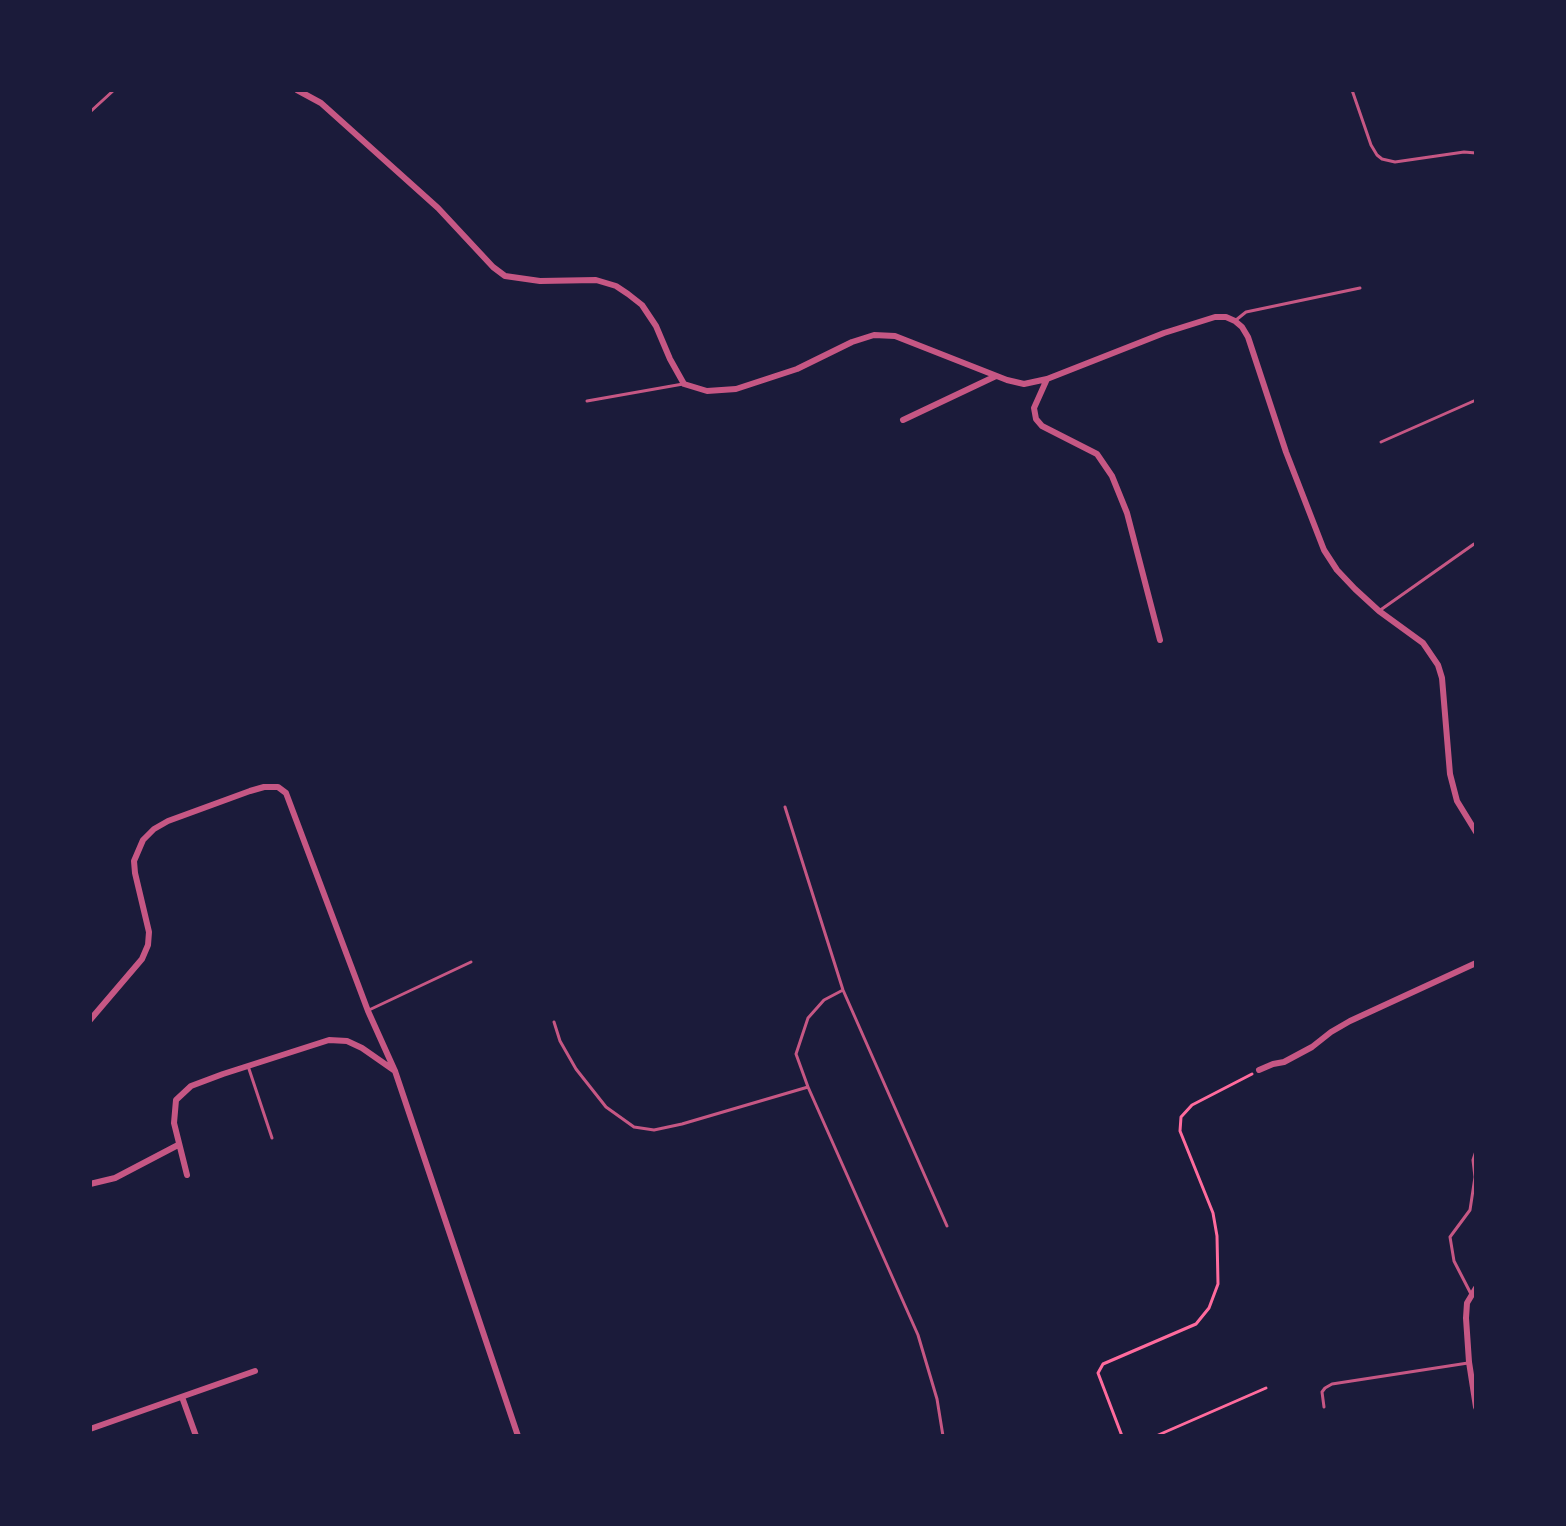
<!DOCTYPE html>
<style>
body{margin:0}
#map{position:relative;width:1566px;height:1526px;overflow:hidden;background:#1b1b3a;font-family:"Exo 2",sans-serif}
canvas{display:block}
.frame{position:absolute;inset:0;border:92px solid #1b1b3a;pointer-events:none}
</style>
<div id="map">
<canvas width="1566" height="1526"></canvas>
<div class="frame"></div>
</div>
<script>
const c = document.querySelector('canvas').getContext('2d');
c.lineJoin = 'round';
function toPath(rows) {
  const path = new Path2D();
  for (const r of rows) {
    path.moveTo(r[0], r[1]);
    for (let i = 2; i < r.length; i += 2) path.lineTo(r[i], r[i + 1]);
  }
  return path;
}
function stroke(path, color, width, dash) {
  c.strokeStyle = color;
  c.lineWidth = width;
  c.lineCap = dash ? 'butt' : 'round';
  c.setLineDash(dash || []);
  c.stroke(path);
}
const path = toPath([
 [1122,1436,1098,1373,1103,1364,1196,1324,1209,1308,1218,1284,1217,1236,1213,1213,1180,1131,1181,1117,1192,1105,1252,1074],
 [1156,1436,1266,1388]
]);
const service = toPath([
 [1352,90,1371,145,1377,155,1382,159,1395,162,1464,152,1476,153],
 [90,112,114,90],
 [1236,320,1246,312,1360,288],
 [587,401,683,384],
 [1381,442,1476,400],
 [1379,611,1474,544],
 [785,807,843,990,947,1226],
 [843,990,824,1000,808,1018,796,1054,808,1087,918,1335,937,1399,943,1436],
 [369,1010,471,962],
 [554,1022,560,1041,576,1069,606,1107,634,1127,654,1130,682,1124,808,1087],
 [248,1066,272,1138],
 [1471,1294,1454,1261,1450,1237,1470,1210,1475,1177,1473,1160,1476,1151],
 [1324,1407,1322,1392,1325,1388,1332,1384,1468,1363]
]);
const minor = toPath([
 [297,90,321,103,438,208,493,267,505,276,540,281,596,280,616,286,628,294,642,305,656,326,670,359,684,384,707,391,736,389,797,369,852,342,874,335,895,336,1007,380,1024,384,1047,379,1164,333,1215,317,1226,317,1235,321,1242,327,1248,337,1286,452,1324,550,1337,570,1355,589,1379,611,1423,643,1438,665,1442,678,1450,774,1457,801,1476,832],
 [1047,379,1034,408,1036,419,1042,426,1097,454,1112,476,1127,513,1160,640],
 [903,420,996,376],
 [90,1020,142,959,148,945,149,932,135,873,134,861,143,840,154,829,168,821,250,791,264,787,278,787,286,793,368,1011,395,1071,518,1436],
 [1259,1070,1273,1064,1284,1062,1312,1047,1331,1032,1350,1021,1476,963],
 [187,1175,174,1123,176,1100,191,1086,223,1074,329,1040,347,1041,362,1048,395,1071],
 [90,1184,115,1178,178,1145],
 [1476,1288,1467,1303,1466,1318,1469,1362,1476,1407],
 [182,1397,196,1436],
 [90,1429,255,1371]
]);
stroke(path, '#ff6b9d', 3);
stroke(service, '#c65784', 3);
stroke(minor, '#c65784', 6);
</script>
